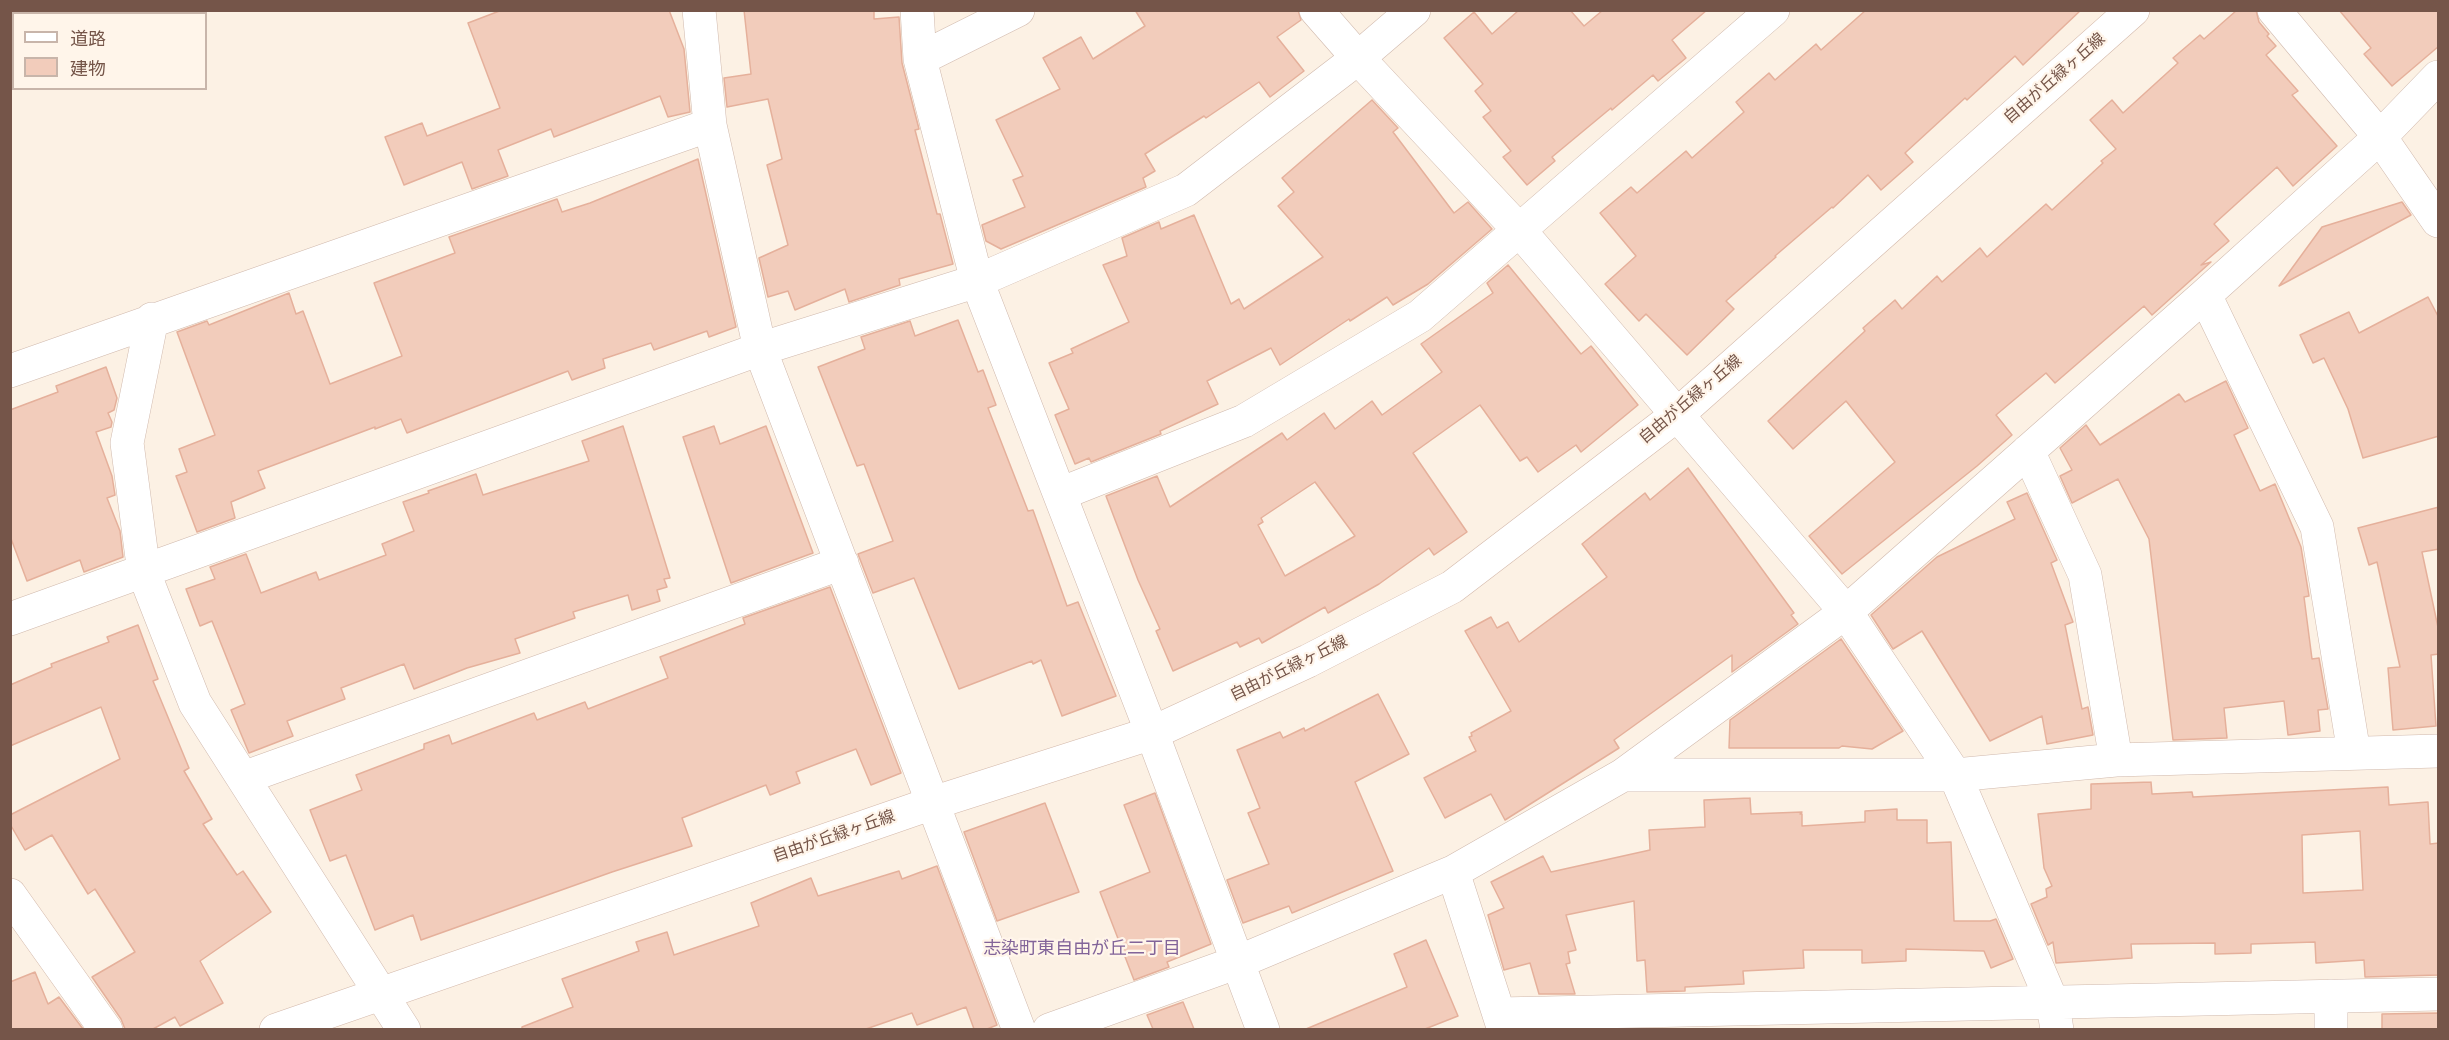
<!DOCTYPE html>
<meta charset="utf-8">
<style>
body{margin:0}
#map{position:relative;width:2449px;height:1040px;overflow:hidden;background:#fcf1e4;font-family:"Sofia Sans Condensed","Noto Sans JP",sans-serif}
canvas{display:block}
.frame{position:absolute;inset:0;border:12px solid #755549;pointer-events:none}
.legend{position:absolute;left:12px;top:12px;width:195px;height:78px;box-sizing:border-box;background:#fff5ea;border:2px solid #c8b5aa;margin:0;padding:8px 10px;list-style:none;font-size:18px;color:#755549}
.legend li{display:flex;align-items:center;gap:12px;height:30px}
.legend b{width:30px;border:2px solid #c8b5aa}
</style>
<div id="map">
<canvas width="2449" height="1040"></canvas>
<div class="frame"></div>
<ul class="legend">
<li><b style="height:8px;background:#fff"></b>道路</li>
<li><b style="height:16px;background:#f2ccbb"></b>建物</li>
</ul>
</div>
<script>
const c = document.querySelector('canvas').getContext('2d');
c.lineJoin = 'round';
function fillPath(path, color) {
  c.fillStyle = color;
  c.fill(path, 'evenodd');
}
function toPath(rows) {
  const path = new Path2D();
  for (const r of rows) {
    path.moveTo(r[0], r[1]);
    for (let i = 2; i < r.length; i += 2) path.lineTo(r[i], r[i + 1]);
  }
  return path;
}
function stroke(path, color, width, dash) {
  c.strokeStyle = color;
  c.lineWidth = width;
  c.lineCap = dash ? 'butt' : 'round';
  c.setLineDash(dash || []);
  c.stroke(path);
}
function drawText(font, color, halo, rows, align = 'center') {
  c.font = font + ' "Sofia Sans Condensed","Noto Sans JP",sans-serif';
  c.lineWidth = 4.5;
  c.setLineDash([]);
  c.textBaseline = 'middle';
  c.strokeStyle = halo;
  c.fillStyle = color;
  for (const [text, x, y, turn = 0] of rows) {
    c.save();
    c.translate(x, y);
    c.rotate((+turn || 0) * Math.PI / 180);
    c.textAlign = isNaN(turn) ? turn : align;
    if (halo) c.strokeText(text, 0, 0);
    c.fillText(text, 0, 0);
    c.restore();
  }
}
const building = toPath([
 [502,10,669,10,684,49,690,112,668,117,660,96,554,137,551,129,498,150,508,176,472,189,462,162,404,185,385,137,422,123,427,136,500,108,468,23,502,10],
 [744,10,874,10,874,19,899,17,902,63,919,129,915,130,937,214,940,214,953,264,899,279,900,285,849,302,845,289,795,310,788,291,768,297,759,258,788,245,767,165,782,159,768,99,727,107,724,78,751,74,744,10],
 [1135,10,1298,10,1301,20,1277,37,1304,71,1270,97,1259,82,1206,118,1204,116,1145,154,1155,171,1143,178,1146,187,1001,249,986,241,982,225,1025,207,1013,180,1023,176,996,120,1060,89,1043,58,1081,37,1093,59,1145,26,1135,10],
 [1519,10,1570,10,1584,26,1603,10,1707,10,1672,40,1686,58,1658,81,1653,75,1612,110,1611,108,1552,157,1555,161,1527,185,1503,157,1511,151,1483,117,1491,111,1475,91,1483,84,1444,38,1474,12,1492,34,1519,10],
 [1866,10,2081,10,2023,65,2015,56,1967,100,1965,98,1905,153,1913,162,1881,190,1868,175,1833,208,1832,207,1775,256,1776,257,1726,301,1734,309,1687,355,1646,314,1639,321,1605,284,1636,256,1600,213,1631,187,1637,193,1686,151,1692,158,1744,112,1736,102,1769,73,1775,80,1816,44,1821,50,1866,10],
 [2237,10,2256,10,2259,22,2269,34,2267,36,2276,46,2266,55,2298,91,2292,95,2337,146,2293,186,2277,167,2214,224,2229,241,2201,265,2211,262,2152,315,2144,306,2055,383,2046,373,1996,415,2012,435,1977,466,1842,574,1809,536,1895,462,1846,401,1793,449,1768,421,1865,331,1863,328,1895,300,1902,309,1937,276,1942,282,1980,248,1987,257,2046,204,2052,210,2103,163,2101,161,2116,149,2090,120,2112,100,2123,113,2178,63,2173,58,2200,35,2204,39,2237,10],
 [2339,10,2439,10,2439,46,2392,86,2364,54,2371,48,2339,10],
 [1372,100,1398,128,1393,132,1454,213,1468,202,1492,229,1428,284,1393,305,1387,297,1350,321,1349,319,1280,365,1271,348,1207,381,1218,404,1160,431,1161,434,1091,462,1089,458,1075,464,1055,415,1069,409,1049,363,1073,353,1071,349,1129,322,1103,265,1127,256,1122,238,1159,222,1161,229,1194,215,1231,304,1239,299,1244,309,1323,257,1278,206,1294,192,1282,178,1372,100],
 [698,159,736,327,709,337,707,331,654,350,651,343,603,359,605,368,572,380,568,371,407,433,401,419,375,429,375,427,258,471,265,488,231,502,235,518,197,532,176,476,187,472,179,449,215,435,177,332,207,321,209,325,289,293,296,314,303,311,330,384,402,356,374,283,455,253,449,237,557,199,562,212,590,203,698,159],
 [2402,202,2411,215,2279,286,2322,227,2402,202],
 [1508,265,1581,354,1591,346,1638,405,1581,452,1576,445,1538,472,1527,457,1520,461,1480,405,1413,453,1467,532,1434,555,1429,548,1379,584,1328,613,1325,607,1262,643,1259,638,1240,647,1237,642,1173,671,1156,631,1160,629,1138,580,1106,496,1157,476,1170,507,1282,433,1287,440,1324,413,1335,429,1372,401,1382,415,1442,372,1421,344,1493,293,1487,283,1508,265],
 [1315,482,1355,536,1285,576,1258,525,1263,522,1261,518,1315,482],
 [2428,297,2439,318,2439,436,2363,458,2348,409,2324,358,2313,363,2300,335,2349,312,2359,333,2428,297],
 [958,320,978,372,983,370,996,405,988,408,1028,511,1033,510,1067,606,1078,602,1116,696,1062,716,1041,660,1033,664,1032,661,959,689,914,578,873,593,858,554,893,541,864,464,857,466,818,367,865,349,861,337,910,321,915,336,958,320],
 [106,367,117,398,114,410,108,413,112,422,111,427,96,432,112,476,115,495,107,498,120,531,123,557,84,572,80,560,27,581,10,536,10,410,58,392,56,386,106,367],
 [2226,381,2248,428,2234,435,2260,491,2275,484,2301,547,2309,596,2304,597,2312,659,2319,658,2328,709,2318,710,2320,731,2288,735,2284,701,2224,708,2227,738,2173,740,2149,539,2118,479,2072,503,2060,476,2072,470,2060,448,2086,425,2100,445,2179,394,2185,402,2226,381],
 [623,426,670,578,664,579,667,587,657,590,660,601,632,610,628,595,573,612,575,618,515,639,520,653,467,668,414,689,404,664,341,688,345,699,287,721,293,736,249,753,231,710,245,704,212,621,200,626,186,589,215,579,210,567,246,554,261,593,316,572,319,580,386,555,382,544,414,531,403,502,429,493,428,491,476,474,483,495,589,461,582,441,623,426],
 [714,426,720,444,766,426,813,553,731,583,683,437,714,426],
 [1688,468,1794,613,1791,615,1798,624,1732,672,1732,655,1614,740,1619,748,1505,820,1491,794,1445,818,1424,778,1476,751,1469,737,1472,736,1471,733,1511,711,1465,631,1491,617,1497,628,1508,622,1519,642,1607,577,1582,544,1645,493,1650,500,1688,468],
 [2027,493,2057,560,2051,563,2073,622,2065,625,2082,709,2088,707,2093,735,2047,744,2042,716,1990,741,1922,631,1893,649,1871,615,1937,557,2015,519,2007,502,2027,493],
 [2439,507,2439,549,2422,552,2439,632,2439,654,2431,655,2436,726,2393,730,2388,668,2400,667,2377,562,2369,565,2358,528,2439,507],
 [830,587,901,773,871,785,856,749,796,772,800,783,770,795,766,785,682,818,692,846,612,872,421,940,413,915,375,930,346,855,330,861,310,810,362,790,356,775,424,749,424,744,449,735,452,744,534,713,537,720,585,702,588,709,668,678,660,657,745,624,743,618,830,587],
 [138,625,158,679,153,681,189,768,184,771,212,819,203,824,237,875,243,871,271,912,200,961,223,1003,180,1026,175,1017,153,1029,125,1029,121,1019,92,977,135,952,95,889,88,894,52,835,25,850,10,824,10,815,120,759,101,707,10,746,10,685,52,667,51,664,109,642,107,637,138,625],
 [1841,639,1903,731,1872,749,1842,746,1839,748,1729,748,1730,720,1841,639],
 [1378,694,1409,754,1355,782,1393,871,1292,913,1289,906,1243,923,1227,880,1269,864,1248,813,1260,808,1237,750,1280,732,1283,738,1304,728,1305,731,1378,694],
 [2151,782,2152,794,2192,792,2193,797,2388,787,2389,805,2428,802,2430,844,2439,843,2439,975,2365,977,2364,960,2316,963,2315,942,2251,944,2251,953,2215,954,2215,943,2131,944,2132,958,2056,963,2053,942,2048,945,2031,904,2047,897,2046,889,2052,886,2044,868,2038,814,2091,809,2091,784,2151,782],
 [2360,831,2363,890,2303,893,2302,835,2360,831],
 [1155,793,1211,944,1167,962,1169,967,1134,980,1100,892,1150,872,1124,805,1155,793],
 [1750,798,1751,814,1802,812,1800,814,1802,814,1802,826,1865,822,1865,811,1897,809,1897,820,1927,820,1927,843,1951,842,1954,921,1990,921,1996,919,2013,959,1991,968,1984,951,1906,949,1906,961,1862,963,1862,950,1803,950,1804,968,1743,971,1744,984,1685,987,1685,991,1647,992,1645,960,1637,961,1634,901,1566,915,1576,950,1568,952,1570,963,1566,964,1575,994,1539,994,1530,963,1504,970,1488,915,1504,908,1491,882,1543,856,1551,872,1650,850,1649,830,1705,827,1704,800,1750,798],
 [1045,803,1079,892,997,921,964,832,1045,803],
 [937,866,997,1025,987,1029,974,1029,966,1007,917,1025,912,1013,866,1029,522,1029,522,1027,573,1007,562,979,639,951,636,942,667,932,674,955,759,926,751,903,811,878,818,896,899,871,902,879,937,866],
 [1426,940,1458,1016,1425,1029,1306,1029,1407,987,1394,954,1426,940],
 [35,972,48,1004,59,997,83,1029,10,1029,10,982,35,972],
 [1183,1002,1194,1029,1153,1029,1147,1015,1183,1002],
 [2439,1013,2439,1029,2382,1029,2382,1014,2439,1013]
]);
const street = toPath([
 [699,10,710,125,760,349,1019,1030],
 [917,10,920,59,977,281,1152,733,1263,1030],
 [1316,10,1358,58,1520,231,1846,612,1955,775,2053,1004,2057,1030],
 [2274,10,2380,137,2438,221],
 [920,59,1018,10],
 [2205,295,2317,527,2354,753],
 [152,319,127,443,144,573,195,703,404,1030],
 [10,371,710,125],
 [2028,451,2085,575,2116,760],
 [1060,494,1244,421,1420,316,1773,10],
 [10,619,760,349,977,281,1186,190,1358,58,1414,10],
 [1623,775,1955,775,2116,760,2438,751],
 [243,778,842,563],
 [1453,872,1504,1030],
 [1499,1014,2438,994],
 [1049,1030,1238,962,1453,872,1623,775,1846,612,2205,295,2380,137,2438,77],
 [2331,1030,2331,996]
]);
const secondary = toPath([
 [10,895,106,1030],
 [276,1030,933,803,1152,733,1308,661,1452,587,1677,415,2133,10]
]);
const streetNames = [
 ["自由が丘緑ヶ丘線",2055,79,-41],
 ["自由が丘緑ヶ丘線",1691,400,-40],
 ["自由が丘緑ヶ丘線",1289,669,-26],
 ["自由が丘緑ヶ丘線",834,837,-19]
];
const neighbourhoodNames = [
 ["志染町東自由が丘二丁目",1082,949]
];
fillPath(building, '#f2ccbb');
stroke(building, '#e5b09b', 1.5);
stroke(street, '#d0b9ad', 34);
stroke(secondary, '#d3b8aa', 34);
stroke(street, '#fff', 33);
stroke(secondary, '#fff', 33);
drawText('16px', '#755549', '#fff5ea', streetNames);
drawText('18px', '#826499', '#fff5ea', neighbourhoodNames);
</script>
